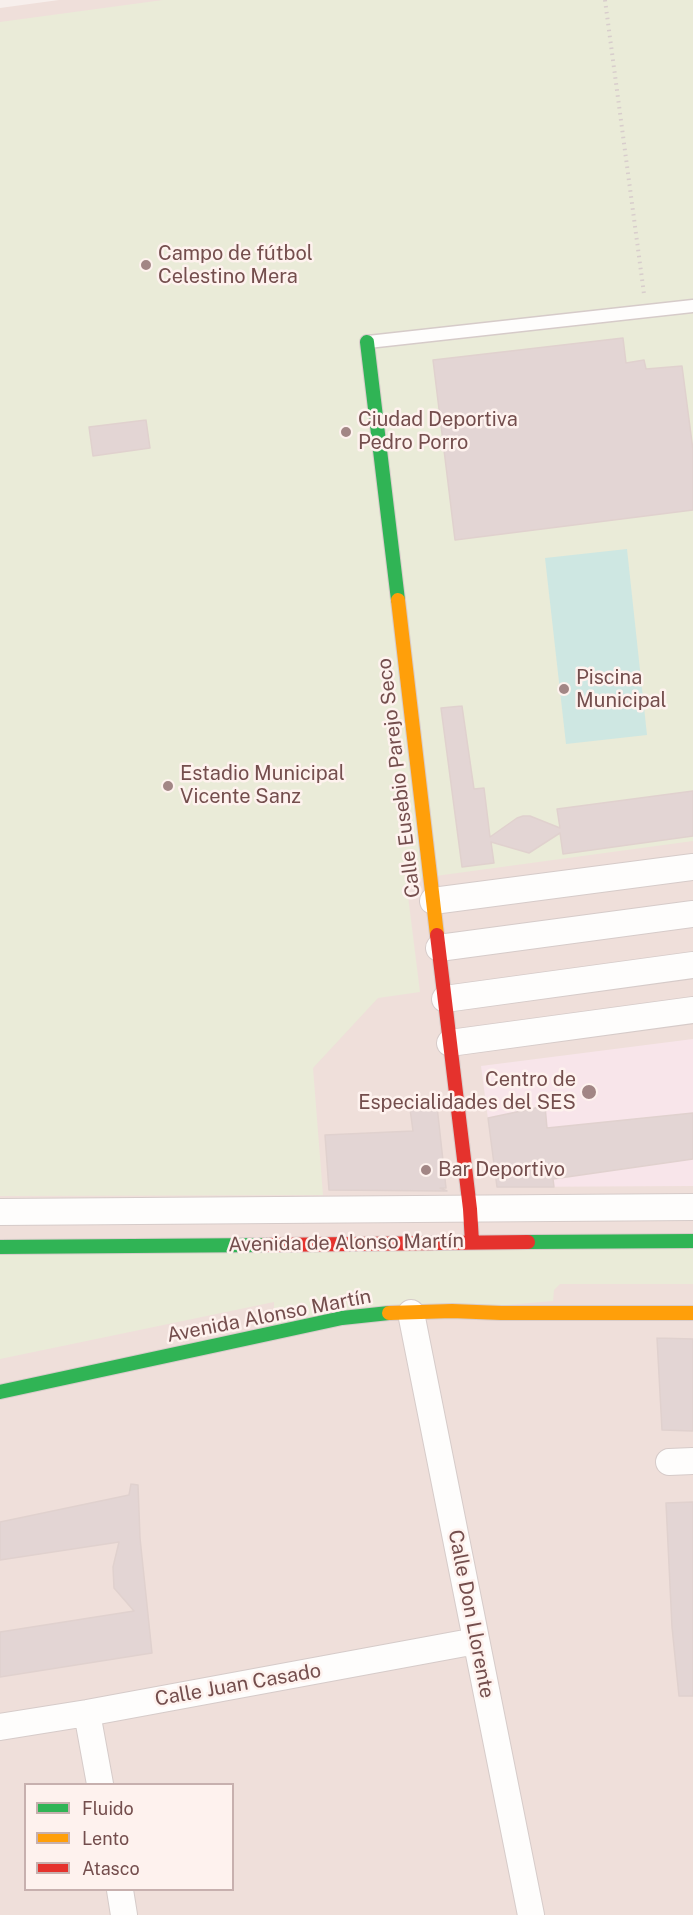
<!DOCTYPE html>
<meta charset="utf-8">
<style>
body{margin:0}
#map{position:relative;width:693px;height:1915px;overflow:hidden;background:#f7efec;font-family:"Public Sans",sans-serif}
canvas{display:block}
.legend{position:absolute;left:24px;top:1783px;width:210px;height:108px;box-sizing:border-box;background:#fef2ee;border:2px solid #c7b0ae;margin:0;padding:8px 10px;list-style:none;font-size:18px;color:#744e4d}
.legend li{display:flex;align-items:center;gap:12px;height:30px}
.legend b{width:30px;border:2px solid #c7b0ae}
</style>
<div id="map">
<canvas width="693" height="1915"></canvas>
<ul class="legend">
<li><b style="height:8px;background:#30b455"></b>Fluido</li>
<li><b style="height:8px;background:#ff9f0a"></b>Lento</li>
<li><b style="height:8px;background:#e5322d"></b>Atasco</li>
</ul>
</div>
<script>
const c = document.querySelector('canvas').getContext('2d');
c.lineJoin = 'round';
function fillPath(path, color) {
  c.fillStyle = color;
  c.fill(path, 'evenodd');
}
function toPath(rows) {
  const path = new Path2D();
  for (const r of rows) {
    path.moveTo(r[0], r[1]);
    for (let i = 2; i < r.length; i += 2) path.lineTo(r[i], r[i + 1]);
  }
  return path;
}
function stroke(path, color, width, dash) {
  c.strokeStyle = color;
  c.lineWidth = width;
  c.lineCap = dash ? 'butt' : 'round';
  c.setLineDash(dash || []);
  c.stroke(path);
}
function drawText(font, color, halo, rows, align = 'center') {
  c.font = font + ' "Public Sans",sans-serif';
  c.lineWidth = 5;
  c.setLineDash([]);
  c.textBaseline = 'middle';
  c.strokeStyle = halo;
  c.fillStyle = color;
  for (const [text, x, y, turn = 0] of rows) {
    c.save();
    c.translate(x, y);
    c.rotate((+turn || 0) * Math.PI / 180);
    c.textAlign = isNaN(turn) ? turn : align;
    if (halo) c.strokeText(text, 0, 0);
    c.fillText(text, 0, 0);
    c.restore();
  }
}
const residential = toPath([
 [59,0,693,0,693,1915,0,1915,0,8],
 [26,1784,232,1784,232,1890,26,1890]
]);
const medical = toPath([
 [693,1039,693,1186,497,1187,481,1066]
]);
const green = toPath([
 [163,0,693,0,693,841,406,880,420,992,378,998,313,1068,323,1195,0,1196,0,22],
 [693,1241,693,1284,560,1284,554,1290,553,1301,274,1325,274,1302,0,1359,0,1247]
]);
const water = toPath([
 [627,549,647,735,566,744,545,558]
]);
const building = toPath([
 [623,338,626,363,644,360,646,369,682,366,693,450,693,510,455,540,433,360,623,338],
 [146,420,150,448,93,456,89,427,146,420],
 [462,706,474,789,484,788,490,837,517,818,523,816,530,816,560,828,557,809,693,791,693,836,563,854,560,833,529,853,491,842,494,863,462,867,441,708,462,706],
 [437,1106,446,1188,440,1188,447,1191,329,1190,325,1135,413,1131,410,1109,437,1106],
 [545,1106,547,1128,693,1113,693,1159,553,1179,554,1187,497,1187,488,1118,545,1106],
 [657,1338,693,1339,693,1431,662,1430,657,1338],
 [131,1484,138,1485,140,1538,152,1653,0,1677,0,1632,134,1611,114,1588,113,1567,119,1542,0,1560,0,1522,129,1495,131,1484],
 [693,1502,693,1696,679,1696,672,1627,666,1503,693,1502]
]);
const path = toPath([
 [605,0,644,294]
]);
const lane = toPath([
 [368,342,693,306]
]);
const street = toPath([
 [433,901,693,867],
 [439,948,693,914],
 [445,999,693,965],
 [450,1043,693,1010],
 [0,1212,693,1207],
 [411,1313,531,1915],
 [669,1462,693,1461],
 [87,1713,100,1784],
 [0,1727,87,1713,476,1641],
 [120,1890,124,1915]
]);
const fast = toPath([
 [367,342,398,600],
 [528,1242,693,1241],
 [0,1247,265,1245],
 [0,1392,342,1318,389,1313]
]);
const slow = toPath([
 [398,600,437,935],
 [389,1313,452,1311,501,1313,693,1313]
]);
const jam = toPath([
 [437,935,470,1209,472,1242],
 [265,1245,528,1242]
]);
const markers = [
 [146,265,6,"#a28685"],
 [346,432,6,"#a28685"],
 [564,689,6,"#a28685"],
 [168,786,6,"#a28685"],
 [589,1092,8,"#a28685"],
 [426,1170,6,"#a28685"]
];
const poiNames = [
 ["Campo de fútbol",158,254],
 ["Celestino Mera",158,277],
 ["Ciudad Deportiva",358,420],
 ["Pedro Porro",358,443],
 ["Piscina",576,678],
 ["Municipal",576,701],
 ["Estadio Municipal",180,774],
 ["Vicente Sanz",180,797],
 ["Centro de",576,1080,"right"],
 ["Especialidades del SES",576,1103,"right"],
 ["Bar Deportivo",438,1170]
];
const streetNames = [
 ["Calle Eusebio Parejo Seco",399,778,-97],
 ["Avenida de Alonso Martín",346,1243,-1],
 ["Avenida Alonso Martín",269,1316,-11],
 ["Calle Don Llorente",471,1614,79],
 ["Calle Juan Casado",238,1685,-10]
];
fillPath(residential, '#efdfda');
fillPath(medical, '#f8e5ea');
fillPath(green, '#eaebd8');
fillPath(water, '#cee7e2');
fillPath(building, '#e3d5d4');
stroke(building, '#e0d1ce', 1.5);
stroke(lane, '#d6cbc9', 15);
stroke(street, '#d6cbc9', 28);
stroke(fast, '#d8ccca', 16);
stroke(slow, '#d8ccca', 16);
stroke(jam, '#d8ccca', 16);
stroke(path, '#d8cdcc', 4, [1.5, 4.5]);
stroke(lane, '#fefdfc', 12);
stroke(street, '#fefdfc', 26);
stroke(fast, '#30b455', 14);
stroke(slow, '#ff9f0a', 14);
stroke(jam, '#e5322d', 14);
for (const [x, y, r, color] of markers) {
  const dot = new Path2D();
  dot.arc(x, y, r, 0, 2 * Math.PI);
  c.fillStyle = color;
  c.fill(dot);
  stroke(dot, '#fef2ee', 2);
}
drawText('20px', '#744e4d', '#fef2ee', poiNames, 'left');
drawText('20px', '#744e4d', '#fef2ee', streetNames);
</script>
